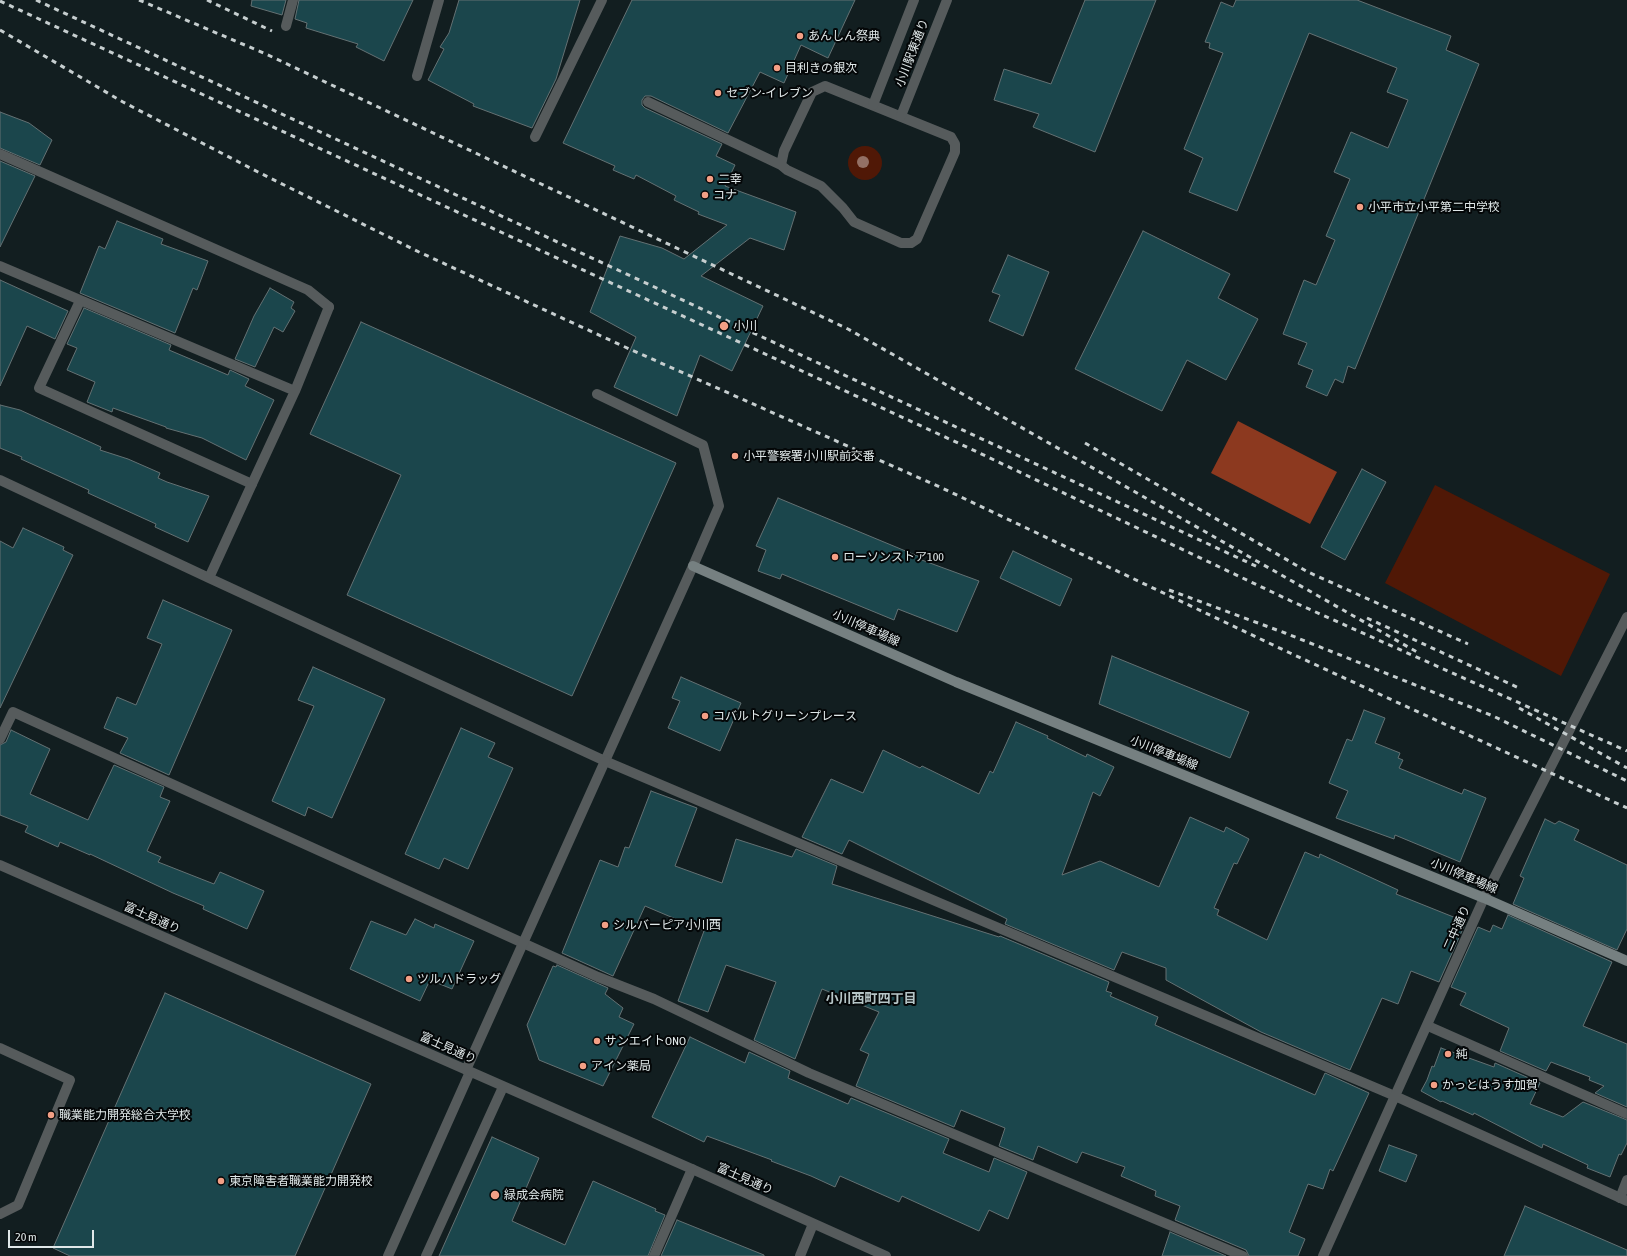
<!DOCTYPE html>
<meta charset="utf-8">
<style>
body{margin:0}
#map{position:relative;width:1627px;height:1256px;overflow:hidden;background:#121e20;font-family:"Asap Condensed",sans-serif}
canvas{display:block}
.scale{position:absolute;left:8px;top:1230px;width:86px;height:18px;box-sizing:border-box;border:2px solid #e0e8e9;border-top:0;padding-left:5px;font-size:12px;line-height:14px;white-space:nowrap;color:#e0e8e9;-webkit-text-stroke:3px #040708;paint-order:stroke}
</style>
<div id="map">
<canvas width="1627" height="1256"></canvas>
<div class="scale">20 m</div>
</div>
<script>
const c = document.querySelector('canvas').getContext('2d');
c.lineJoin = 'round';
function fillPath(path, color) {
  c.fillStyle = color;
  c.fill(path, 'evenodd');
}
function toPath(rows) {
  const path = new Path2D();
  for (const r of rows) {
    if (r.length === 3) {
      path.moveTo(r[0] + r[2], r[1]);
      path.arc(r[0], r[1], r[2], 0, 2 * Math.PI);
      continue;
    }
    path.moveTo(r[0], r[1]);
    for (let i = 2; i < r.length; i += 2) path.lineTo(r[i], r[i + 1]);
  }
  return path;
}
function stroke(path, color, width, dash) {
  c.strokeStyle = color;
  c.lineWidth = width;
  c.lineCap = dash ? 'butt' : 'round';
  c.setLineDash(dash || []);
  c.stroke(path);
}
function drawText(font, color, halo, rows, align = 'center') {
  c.font = font + ' "Asap Condensed","Noto Sans JP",sans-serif';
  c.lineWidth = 4;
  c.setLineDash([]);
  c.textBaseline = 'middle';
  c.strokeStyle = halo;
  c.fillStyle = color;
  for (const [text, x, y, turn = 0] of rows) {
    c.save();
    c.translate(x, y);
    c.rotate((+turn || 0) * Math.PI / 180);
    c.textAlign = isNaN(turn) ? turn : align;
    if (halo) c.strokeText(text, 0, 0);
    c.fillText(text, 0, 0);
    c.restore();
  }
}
const green = toPath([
 [865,163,17],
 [1435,485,1610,574,1561,676,1385,583]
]);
const water = toPath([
 [1238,421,1337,472,1310,524,1211,473]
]);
const building = toPath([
 [252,0,286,0,282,15,251,6,252,0],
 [299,0,413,0,384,61,356,47,358,44,306,28,307,23,295,19,299,0],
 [459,0,580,0,556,79,532,128,473,106,474,104,428,80,444,49,440,47,449,33,459,0],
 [632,0,855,0,828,58,801,45,784,83,760,72,728,133,651,96,645,96,642,100,642,105,645,108,722,144,716,156,735,165,725,186,796,212,784,250,750,238,701,276,763,306,732,371,700,355,677,416,614,387,636,337,590,312,620,236,662,248,684,259,727,225,698,214,699,212,674,200,676,196,636,175,634,179,613,170,615,166,563,143,632,0],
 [1085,0,1156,0,1095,152,1033,127,1039,114,994,100,1004,69,1051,84,1085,0],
 [1236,0,1357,0,1451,36,1446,50,1479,64,1355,369,1348,366,1343,383,1335,379,1327,396,1306,387,1313,370,1298,364,1307,343,1283,334,1304,280,1316,285,1335,240,1326,236,1350,179,1334,172,1351,132,1388,148,1408,100,1387,92,1397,68,1309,33,1237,211,1189,192,1203,158,1184,149,1223,53,1209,48,1210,43,1205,42,1221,2,1233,7,1236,0],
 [0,112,29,123,52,140,40,165,0,148,0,112],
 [0,161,35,176,0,247,0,161],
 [117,221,163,239,161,244,208,261,197,290,193,288,175,333,80,293,99,246,105,249,117,221],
 [1143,231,1230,274,1218,298,1258,319,1226,380,1187,360,1162,411,1075,369,1143,231],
 [1008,255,1049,272,1023,336,989,321,1000,295,992,292,1008,255],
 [0,280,68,311,55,339,27,326,0,386,0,280],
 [270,288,294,302,291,308,295,311,283,332,274,327,255,367,235,359,254,316,270,288],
 [84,308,171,345,169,350,228,375,230,370,249,379,245,386,274,400,246,460,202,438,166,428,166,427,113,408,112,412,87,402,95,382,67,370,77,348,67,344,84,308],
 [361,322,676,463,572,696,347,595,401,475,310,434,361,322],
 [0,405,20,410,101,447,100,450,128,459,160,473,158,478,167,482,209,496,188,542,155,527,156,524,88,493,89,490,21,459,22,457,0,448,0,405],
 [1362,469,1386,482,1345,560,1321,547,1362,469],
 [778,498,920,557,919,559,979,581,957,632,898,609,894,620,782,574,780,579,758,571,766,550,756,546,778,498],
 [23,528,64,547,63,550,73,555,0,708,0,541,13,548,23,528],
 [1013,551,1072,579,1060,606,1000,578,1013,551],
 [163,600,232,630,169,775,120,753,128,738,104,728,117,697,136,705,162,644,147,638,163,600],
 [1112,656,1249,712,1230,758,1099,704,1112,656],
 [313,667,385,699,332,818,308,807,305,816,272,801,314,706,298,700,313,667],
 [681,677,741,703,720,751,668,728,680,701,672,698,681,677],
 [1364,710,1385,718,1375,743,1400,753,1398,758,1403,760,1399,768,1462,794,1464,789,1486,798,1460,862,1395,835,1394,839,1336,818,1348,791,1329,783,1347,739,1352,741,1364,710],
 [1016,722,1048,736,1047,738,1086,757,1087,754,1114,767,1100,796,1093,792,1062,875,1100,861,1159,887,1190,817,1224,832,1226,827,1249,839,1237,864,1234,863,1214,908,1219,910,1217,915,1267,940,1305,852,1319,858,1320,854,1398,890,1396,894,1466,922,1439,982,1411,971,1398,1004,1382,998,1350,1070,1261,1032,1166,980,1166,968,1122,952,1114,970,1005,924,1007,919,849,840,842,854,802,837,831,779,863,793,883,750,920,768,922,766,979,794,990,771,993,773,1016,722],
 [461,728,495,743,488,757,513,768,468,869,444,858,439,869,405,854,461,728],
 [11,730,50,749,30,794,88,820,114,765,164,787,160,797,170,801,147,851,161,857,158,862,214,884,220,872,264,891,247,929,203,909,204,906,173,893,90,854,90,855,60,842,58,847,25,832,28,826,0,815,0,745,6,742,11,730],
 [651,791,697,808,675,866,722,883,736,839,792,857,796,849,837,866,832,884,999,937,1000,936,1109,982,1106,991,1112,993,1110,996,1158,1017,1155,1025,1315,1095,1325,1073,1369,1093,1333,1171,1330,1169,1323,1189,1308,1184,1289,1232,1305,1239,1298,1256,1249,1256,1246,1250,1175,1220,1180,1206,1155,1196,1156,1191,1121,1176,1125,1167,1082,1152,1077,1163,1038,1146,1033,1160,999,1146,1005,1128,961,1110,954,1127,856,1086,869,1054,860,1050,879,1012,822,989,795,1059,754,1040,776,982,726,965,708,1012,678,1001,704,931,645,906,613,976,562,953,600,860,618,867,625,847,629,848,651,791],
 [1545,819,1555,824,1559,821,1579,830,1574,840,1627,865,1627,929,1617,950,1513,904,1524,878,1520,876,1545,819],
 [1508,915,1612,962,1583,1026,1627,1044,1627,1107,1595,1093,1604,1086,1589,1080,1590,1077,1551,1062,1546,1071,1500,1051,1509,1028,1460,1005,1466,993,1451,987,1478,927,1490,932,1493,925,1502,929,1508,915],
 [415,919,434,928,435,924,474,941,452,989,430,980,420,1001,350,969,371,921,406,935,415,919],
 [557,965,608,988,605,994,623,1008,619,1017,634,1024,603,1086,539,1060,527,1025,553,966,556,967,557,965],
 [165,993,371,1084,295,1256,70,1256,53,1248,165,993],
 [690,1037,745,1063,749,1052,790,1071,788,1078,848,1104,851,1098,949,1139,943,1153,989,1172,994,1158,1027,1172,1008,1219,989,1210,979,1231,902,1196,899,1202,840,1176,835,1187,811,1176,771,1161,772,1160,707,1136,704,1142,652,1117,690,1037],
 [1441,1048,1494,1067,1495,1063,1540,1083,1530,1104,1563,1117,1583,1102,1627,1120,1627,1143,1621,1155,1619,1154,1610,1177,1587,1168,1588,1165,1543,1144,1542,1148,1474,1113,1473,1115,1442,1101,1441,1102,1421,1091,1427,1080,1432,1066,1434,1067,1441,1048],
 [492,1137,539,1158,512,1221,565,1245,593,1181,656,1209,655,1211,665,1215,648,1256,439,1256,492,1137],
 [1389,1145,1417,1155,1406,1182,1379,1171,1389,1145],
 [1525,1206,1627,1250,1627,1256,1504,1256,1525,1206],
 [677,1220,764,1255,764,1256,661,1256,677,1220],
 [1170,1232,1226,1256,1162,1256,1170,1232]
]);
const service = toPath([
 [286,26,293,0],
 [417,76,439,0],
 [648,102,781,165,787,170,821,186,843,208,854,222,901,243,911,243,917,239,955,152,955,144,951,137,825,86,812,92,784,151,781,165],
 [0,266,295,391,252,484,39,388,80,301],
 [295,391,329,307],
 [597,394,703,445,719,506,693,566],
 [0,739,13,712,598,977,654,999,809,1073,1243,1256],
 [605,761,1395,1096],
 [1428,1026,1627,1114],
 [0,1048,70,1080,18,1205,0,1214],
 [1620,1198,1627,1180],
 [426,1256,503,1087],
 [654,1256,692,1169]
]);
const minor = toPath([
 [873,105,914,0],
 [901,116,947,0],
 [535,137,602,0],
 [0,154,308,290,329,307],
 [0,480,209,578,605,761,693,566],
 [209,578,252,484],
 [1395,1096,1627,1201],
 [388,1256,470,1072],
 [1323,1256,1484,898,1627,617]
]);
const tertiary = toPath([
 [0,865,692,1169,886,1256],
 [466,1070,605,761],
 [800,1256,813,1224]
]);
const secondary = toPath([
 [693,566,956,682,1484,898,1627,961]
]);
const rail = toPath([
 [36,0,1260,568],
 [139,0,266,54,848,329,1417,652],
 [207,0,272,31],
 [0,1,971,449,1291,601,1627,751],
 [0,30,123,102,258,172,419,252,625,347,942,488,1290,653,1627,808],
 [1085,443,1308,572,1468,644],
 [1169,590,1285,633,1493,716,1627,781],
 [1367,618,1519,688],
 [1519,708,1627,768]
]);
const trees = [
 [863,162]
];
const markers = [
 [800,36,4,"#f39f85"],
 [777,68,4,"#f39f85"],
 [718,93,4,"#f39f85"],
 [710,179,4,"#f39f85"],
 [705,195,4,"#f39f85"],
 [1360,207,4,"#f39f85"],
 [724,326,5,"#f39f85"],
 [735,456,4,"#f39f85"],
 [835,557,4,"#f39f85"],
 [705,716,4,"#f39f85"],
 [605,925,4,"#f39f85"],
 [409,979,4,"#f39f85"],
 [597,1041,4,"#f39f85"],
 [1448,1054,4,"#f39f85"],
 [583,1066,4,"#f39f85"],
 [1434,1085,4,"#f39f85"],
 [51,1115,4,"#f39f85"],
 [221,1181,4,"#f39f85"],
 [495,1195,5,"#f39f85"]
];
const poiNames = [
 ["あんしん祭典",808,36],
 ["目利きの銀次",785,68],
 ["セブン-イレブン",726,93],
 ["二幸",718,179],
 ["コナ",713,195],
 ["小平市立小平第二中学校",1368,207],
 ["小川",733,326],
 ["小平警察署小川駅前交番",743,456],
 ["ローソンストア100",843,557],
 ["コバルトグリーンプレース",713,716],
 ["シルバーピア小川西",613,925],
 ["ツルハドラッグ",417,979],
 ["サンエイトONO",605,1041],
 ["純",1456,1054],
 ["アイン薬局",591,1066],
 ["かっとはうす加賀",1442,1085],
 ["職業能力開発総合大学校",59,1115],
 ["東京障害者職業能力開発校",229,1181],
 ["緑成会病院",504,1195]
];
const streetNames = [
 ["小川駅東通り",912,53,-69],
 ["小川停車場線",866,628,24],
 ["小川停車場線",1164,753,22],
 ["小川停車場線",1464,876,23],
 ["富士見通り",152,918,24],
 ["二中通り",1457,928,-66],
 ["富士見通り",448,1048,24],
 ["富士見通り",745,1179,24]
];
const neighbourhoodNames = [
 ["小川西町四丁目",871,999]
];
fillPath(green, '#501806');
fillPath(water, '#8c391f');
fillPath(building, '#1b464c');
stroke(building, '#647173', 1);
stroke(service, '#565b5c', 10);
stroke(minor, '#565b5c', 10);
stroke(tertiary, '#565b5c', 10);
stroke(secondary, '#768081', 10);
stroke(rail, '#c6cecf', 3, [5, 5]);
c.fillStyle = '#937065';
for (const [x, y] of trees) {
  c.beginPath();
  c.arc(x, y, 6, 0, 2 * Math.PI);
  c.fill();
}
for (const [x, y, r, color] of markers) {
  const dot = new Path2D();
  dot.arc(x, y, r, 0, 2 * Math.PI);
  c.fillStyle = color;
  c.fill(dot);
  stroke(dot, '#040708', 1.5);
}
drawText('12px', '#e0e8e9', '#040708', poiNames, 'left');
drawText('12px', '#e0e8e9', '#040708', streetNames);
drawText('bold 13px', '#b6c5c7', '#040708', neighbourhoodNames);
</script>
